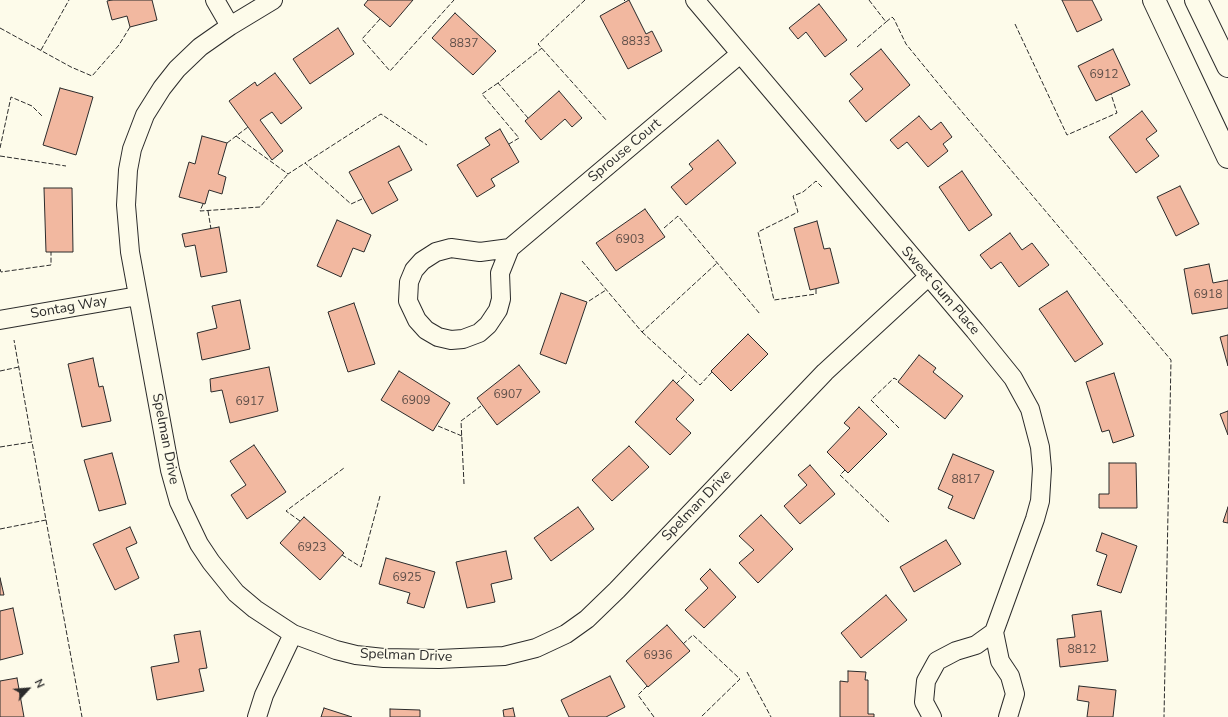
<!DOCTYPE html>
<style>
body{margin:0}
#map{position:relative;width:1228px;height:717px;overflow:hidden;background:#fdfbea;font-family:"Nunito Sans",sans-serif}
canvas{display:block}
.north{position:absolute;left:8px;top:669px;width:40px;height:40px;-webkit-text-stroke:3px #fdfbea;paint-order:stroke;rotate:64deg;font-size:11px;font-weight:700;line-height:16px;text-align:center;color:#2b2b2b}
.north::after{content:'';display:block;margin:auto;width:14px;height:18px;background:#2b2b2b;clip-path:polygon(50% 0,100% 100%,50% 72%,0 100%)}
</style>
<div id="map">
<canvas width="1228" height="717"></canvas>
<div class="north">N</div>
</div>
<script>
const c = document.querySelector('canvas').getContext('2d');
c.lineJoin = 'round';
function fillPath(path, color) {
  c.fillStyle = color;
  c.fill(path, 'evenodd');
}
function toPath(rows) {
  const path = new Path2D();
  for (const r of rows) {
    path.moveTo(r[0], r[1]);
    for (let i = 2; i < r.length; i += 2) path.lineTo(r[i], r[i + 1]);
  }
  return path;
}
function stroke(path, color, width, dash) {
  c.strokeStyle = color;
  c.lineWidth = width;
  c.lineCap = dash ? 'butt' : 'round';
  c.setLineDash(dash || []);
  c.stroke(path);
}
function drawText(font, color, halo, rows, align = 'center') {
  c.font = font + ' "Nunito Sans",sans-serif';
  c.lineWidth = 3;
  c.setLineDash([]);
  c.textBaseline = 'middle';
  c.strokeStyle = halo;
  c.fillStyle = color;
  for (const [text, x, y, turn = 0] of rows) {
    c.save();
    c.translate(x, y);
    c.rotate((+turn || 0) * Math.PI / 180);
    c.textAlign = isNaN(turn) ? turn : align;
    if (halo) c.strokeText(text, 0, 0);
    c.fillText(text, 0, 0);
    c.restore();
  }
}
const building = toPath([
 [112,0,152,0,157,20,130,27,127,16,112,20,107,1,112,0],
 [368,0,413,0,390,27,364,5,368,0],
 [629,0,646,34,652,31,662,51,628,69,600,16,629,0],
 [1062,0,1092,0,1102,20,1077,32,1062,0],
 [819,4,847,40,825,57,806,32,798,39,789,28,819,4],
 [455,13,496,51,473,75,432,38,455,13],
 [338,28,354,54,310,84,293,59,338,28],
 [881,49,910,85,866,122,849,101,863,89,850,74,881,49],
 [1113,49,1130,85,1096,101,1078,66,1113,49],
 [275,73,302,108,281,124,272,112,260,120,283,151,272,160,229,101,255,82,257,86,275,73],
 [60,88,93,97,76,155,43,145,60,88],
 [559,91,582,118,572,127,565,119,541,140,525,121,559,91],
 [1142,111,1157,131,1146,139,1159,156,1136,173,1109,137,1142,111],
 [919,116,931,130,941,122,952,137,943,144,948,151,928,167,907,142,898,149,890,140,919,116],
 [500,129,519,162,491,179,495,186,477,197,457,165,490,145,485,138,500,129],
 [202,136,227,143,218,174,226,177,222,194,209,190,205,204,179,197,189,162,195,164,202,136],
 [718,140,736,163,686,205,671,187,693,169,689,164,718,140],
 [399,146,412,170,388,182,398,200,372,214,349,172,399,146],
 [962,171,992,215,969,231,939,187,962,171],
 [1180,186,1199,224,1176,236,1157,197,1180,186],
 [44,188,72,188,73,252,46,252,44,188],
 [645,209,665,237,616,271,596,243,645,209],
 [337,220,371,235,364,252,353,248,341,277,317,266,337,220],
 [817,221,824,249,830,248,839,283,810,290,794,228,817,221],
 [219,227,227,272,201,277,195,245,185,247,182,234,219,227],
 [1010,233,1022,250,1032,243,1049,265,1019,287,1001,262,991,269,980,255,1010,233],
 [1209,264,1213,283,1228,280,1228,308,1192,314,1184,269,1209,264],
 [1067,291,1103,344,1075,362,1039,309,1067,291],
 [561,293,587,302,566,364,540,354,561,293],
 [240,300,250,349,202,360,197,333,217,328,212,306,240,300],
 [354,303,375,364,348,372,328,312,354,303],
 [748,334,768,354,731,391,711,371,748,334],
 [1228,335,1228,366,1220,337,1228,335],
 [919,355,936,368,933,372,963,396,945,419,898,382,919,355],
 [93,358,99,387,103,386,111,421,82,427,68,364,93,358],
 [519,365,540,392,497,425,477,398,519,365],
 [269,367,278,411,230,423,222,390,211,392,210,379,269,367],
 [399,371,450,403,433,431,381,400,399,371],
 [1114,373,1134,436,1113,443,1109,430,1102,432,1086,382,1114,373],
 [673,380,694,400,676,419,691,433,670,455,635,422,673,380],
 [859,407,887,434,848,473,827,452,850,428,844,423,859,407],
 [1228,411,1228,435,1220,414,1228,411],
 [254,445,286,492,247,519,231,495,246,485,230,461,254,445],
 [629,446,649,467,612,501,592,480,629,446],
 [112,453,126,504,99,511,84,460,112,453],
 [953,454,994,471,974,519,948,508,953,496,938,489,953,454],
 [1109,463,1136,463,1137,508,1099,508,1099,494,1109,494,1109,463],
 [810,465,835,494,800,524,784,506,807,485,798,475,810,465],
 [578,507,594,529,551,561,534,538,578,507],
 [1228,507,1228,523,1223,522,1228,507],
 [761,515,793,549,758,583,739,563,754,550,739,536,761,515],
 [304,517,344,553,320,580,280,543,304,517],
 [130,527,137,543,126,548,139,578,115,590,93,544,130,527],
 [1102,533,1137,546,1121,593,1097,585,1107,555,1096,551,1102,533],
 [946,540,961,564,914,592,900,567,946,540],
 [506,551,512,579,491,584,495,602,467,608,456,562,506,551],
 [386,558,435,572,424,608,407,603,410,593,379,584,386,558],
 [710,569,736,597,704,628,685,610,708,588,700,579,710,569],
 [0,578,4,595,0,595,0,578],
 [886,595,907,620,861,658,841,633,886,595],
 [13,608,23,654,0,660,0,611,13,608],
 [1101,611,1108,661,1060,667,1057,639,1075,637,1072,615,1101,611],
 [667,625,690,651,648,687,626,661,667,625],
 [200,631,207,668,199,669,204,691,157,700,151,667,179,662,174,635,200,631],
 [848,671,866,672,865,680,868,680,868,714,874,714,874,717,840,717,840,681,848,682,848,671],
 [610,676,625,707,606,717,569,717,561,700,610,676],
 [17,678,24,717,0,717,0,681,17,678],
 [1079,686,1116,690,1113,717,1087,717,1089,702,1077,700,1079,686],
 [324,708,352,717,321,717,324,708],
 [513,708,515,717,504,717,503,710,513,708],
 [390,709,420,710,420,717,390,717,390,709]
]);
const street = toPath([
 [215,0,230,26],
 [273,0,230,26,200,47,177,69,162,88,145,115,132,149,128,170,126,205,130,252,170,470,179,502,199,544,211,562,236,593,255,609,293,634,336,650,356,655,384,658,439,659,504,656,536,648,566,634,587,619,617,590,825,372,928,277],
 [695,0,975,331,1013,378,1030,409,1040,447,1042,469,1040,501,1035,519,994,632,1000,661,1010,676,1015,694,1008,717],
 [451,248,480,252,510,248,500,273,501,299,498,310,488,325,479,333,463,339,451,340,438,337,426,330,417,320,408,301,409,282,414,270,422,261,436,252,451,248],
 [510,248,740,54],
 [0,320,138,296],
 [257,717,264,695,293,634],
 [932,717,924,702,926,681,937,661,956,651,976,645,994,632]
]);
const secondary = toPath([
 [1154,0,1228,157],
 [1196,0,1228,66]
]);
const fence = toPath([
 [585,0,538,44,607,121],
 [624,0,625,1],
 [869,0,886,22,892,17,894,19,906,44,946,93,1171,360,1164,717],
 [380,19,362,39,390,71,454,0],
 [1015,24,1067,135,1117,113,1111,94],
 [0,28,71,67,92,76,119,45,130,27],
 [857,47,886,22],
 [41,50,69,0],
 [498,83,482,94,519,138,509,144],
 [528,118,498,83,542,48],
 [236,136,288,174,305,163],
 [227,143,248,127],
 [0,148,11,97,32,106,43,117],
 [0,156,66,166],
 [362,199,351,204,305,163,381,114,427,145],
 [203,204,200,211,260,207,288,174],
 [208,211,211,229],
 [664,228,678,216,760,314],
 [582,261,642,332,717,263],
 [0,269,1,272,51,265,51,252],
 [816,289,816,294,774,300,758,232,798,212,793,196,803,192,816,181,822,187],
 [589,301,606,290],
 [642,332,700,385,712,372],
 [0,371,19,367],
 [676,384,686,374],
 [438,426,462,436],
 [899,428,871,400,894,378,899,381],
 [0,447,32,442,14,340],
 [845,470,840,475,890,523],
 [464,484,461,421,481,406],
 [46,520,82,717],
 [300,521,286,511,344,468],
 [0,529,46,520,32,442],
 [342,555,361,567,380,496],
 [683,644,693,635,740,679,701,717],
 [747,672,771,717],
 [647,686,638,695,654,717]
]);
const numberNames = [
 ["8833",636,42],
 ["8837",464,44],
 ["6912",1104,75],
 ["6903",630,240],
 ["6918",1208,295],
 ["6907",508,395],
 ["6909",416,401],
 ["6917",250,402],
 ["8817",966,480],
 ["6923",312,548],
 ["6925",407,578],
 ["8812",1082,650],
 ["6936",658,656]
];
const streetNames = [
 ["Sprouse Court",625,151,-40],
 ["Sweet Gum Place",940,291,49],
 ["Sontag Way",69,308,-10],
 ["Spelman Drive",165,439,79],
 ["Spelman Drive",697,506,-46],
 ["Spelman Drive",406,656,2]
];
fillPath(building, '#f2b8a0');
stroke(building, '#2b2b2b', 1);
stroke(street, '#2b2b2b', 20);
stroke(secondary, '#2b2b2b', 24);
stroke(street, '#fdfbea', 18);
stroke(secondary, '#fdfbea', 22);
stroke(fence, '#2b2b2b', 1, [5, 2]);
drawText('12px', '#5d4e48', null, numberNames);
drawText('14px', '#2b2b2b', '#fdfbea', streetNames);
</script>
